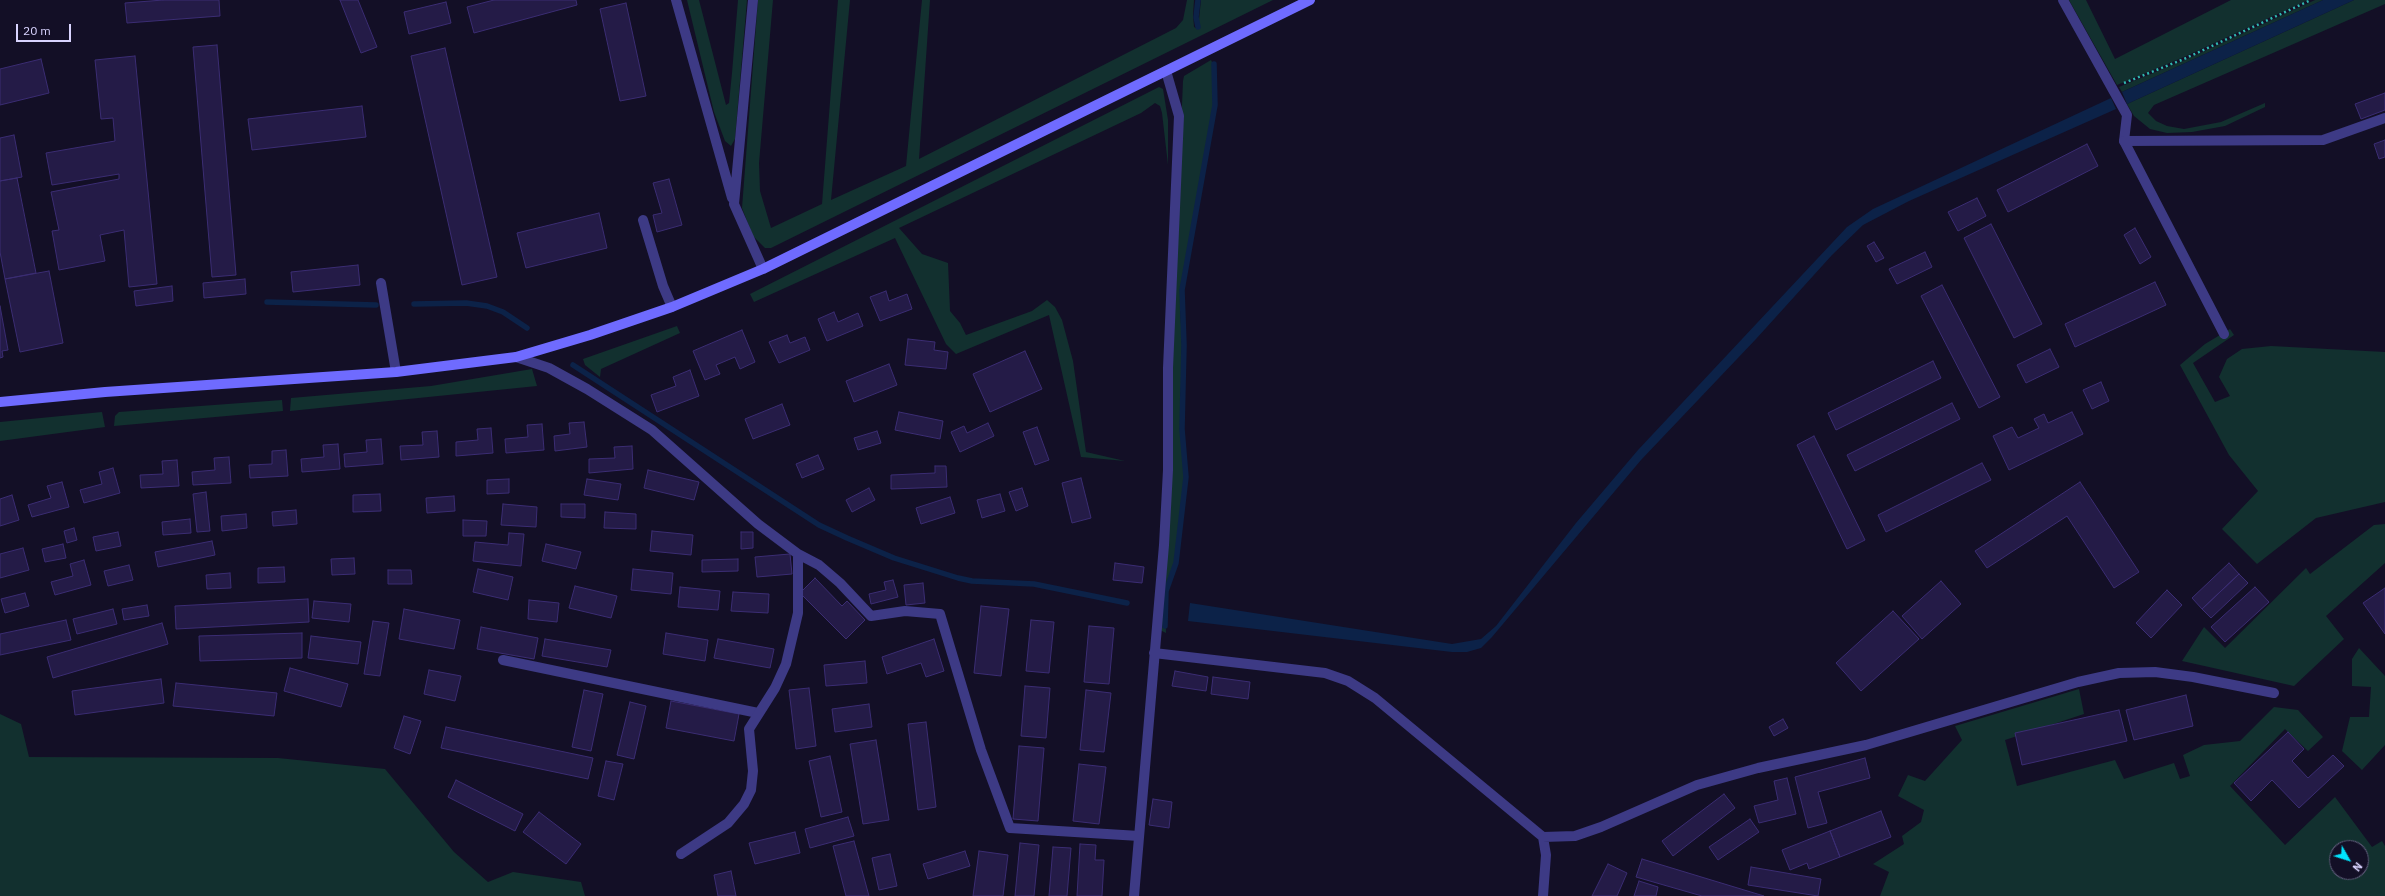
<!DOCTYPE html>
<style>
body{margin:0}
#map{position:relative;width:2385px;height:896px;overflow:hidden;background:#130f26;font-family:"IBM Plex Sans",sans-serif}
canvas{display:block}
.north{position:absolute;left:2329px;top:840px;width:40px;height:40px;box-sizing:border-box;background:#130f26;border:1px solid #625e7d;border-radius:50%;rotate:129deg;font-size:11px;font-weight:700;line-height:16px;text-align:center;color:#d9d4ff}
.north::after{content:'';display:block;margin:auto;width:14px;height:18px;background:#00e5ff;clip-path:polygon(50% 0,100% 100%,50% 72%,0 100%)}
.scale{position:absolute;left:16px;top:24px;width:55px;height:18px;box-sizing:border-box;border:2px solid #d9d4ff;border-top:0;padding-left:5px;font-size:12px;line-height:14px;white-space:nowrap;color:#d9d4ff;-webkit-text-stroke:3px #130f26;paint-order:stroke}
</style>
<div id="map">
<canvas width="2385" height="896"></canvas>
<div class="north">N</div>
<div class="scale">20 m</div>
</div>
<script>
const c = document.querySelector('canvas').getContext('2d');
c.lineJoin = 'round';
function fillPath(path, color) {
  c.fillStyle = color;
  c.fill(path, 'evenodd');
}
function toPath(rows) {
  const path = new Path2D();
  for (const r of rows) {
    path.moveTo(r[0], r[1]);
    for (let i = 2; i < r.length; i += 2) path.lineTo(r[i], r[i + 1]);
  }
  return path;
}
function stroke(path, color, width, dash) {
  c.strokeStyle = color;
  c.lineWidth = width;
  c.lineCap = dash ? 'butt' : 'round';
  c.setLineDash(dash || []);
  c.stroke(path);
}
const green = toPath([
 [687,0,699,0,726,105,729,103,732,73,738,0,747,0,735,139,731,146,725,141,714,112],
 [758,0,773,0,759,163,760,191,771,228,822,204,838,0,850,0,831,200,906,166,922,0,930,0,919,159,1176,28,1183,20,1187,0,1194,0,1193,15,1194,27,1198,29,1201,0,1273,0,771,248,765,248,753,236,742,208],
 [2069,0,2086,0,2115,59,2231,0,2308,0,2184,57,2117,85],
 [2315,0,2323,0,2122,92,2119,87,2185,60],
 [2354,0,2385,0,2385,4,2154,105,2148,113,2156,121,2167,126,2184,129,2221,122,2265,103,2265,107,2225,126,2192,132,2167,133,2150,129,2134,116,2127,104],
 [1211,60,1213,64,1214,104,1184,270,1180,304,1182,345,1180,429,1185,477,1174,563,1165,591,1166,633,1160,630,1183,81,1184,76],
 [1159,87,1163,89,1168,120,1168,165,1162,113,1160,106,1155,103,1141,113,899,228,922,254,948,263,950,311,960,323,966,335,1032,311,1047,300,1055,307,1062,320,1073,361,1086,452,1125,461,1081,457,1049,315,956,354,946,344,895,238,754,302,750,294],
 [677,326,680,333,601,369,600,377,585,365,583,359],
 [2230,329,2234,335,2193,363,2215,402,2230,396,2219,377,2227,359,2242,349,2271,346,2385,352,2385,502,2316,518,2257,564,2222,529,2258,491,2229,455,2180,365,2205,344],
 [532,369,537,386,290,411,291,398,431,386],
 [282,400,283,411,114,426,115,416,119,412],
 [102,412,105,427,0,441,0,422],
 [2385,524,2385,563,2326,616,2344,639,2294,686,2182,661,2204,627,2225,648,2306,568,2310,574,2374,525],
 [2359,648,2385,676,2385,745,2362,770,2342,751,2350,717,2369,717,2371,687,2352,686,2352,659],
 [2079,689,2084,714,2005,740,2017,786,2115,760,2124,779,2174,763,2180,779,2190,776,2183,755,2204,745,2240,741,2274,707,2298,710,2323,737,2308,751,2285,729,2230,786,2285,845,2335,797,2372,847,2382,841,2385,846,2385,896,1880,896,1889,872,1873,864,1904,844,1902,836,1921,822,1924,810,1898,796,1908,775,1925,781,1962,740,1955,726],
 [2337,848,2361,848,2361,872,2337,872],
 [0,714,21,724,29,757,278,758,385,769,454,852,488,882,513,872,581,882,585,896,0,896]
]);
const water = toPath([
 [2323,0,2354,0,2127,104,2122,92],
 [2111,98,2116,109,1909,201,1863,225,1832,255,1756,339,1641,460,1492,637,1481,648,1467,652,1452,652,1188,621,1190,603,1452,644,1481,639,1496,626,1576,523,1638,450,1847,227,1873,209]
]);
const stream = toPath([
 [1198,0,1196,17,1198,27],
 [267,302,376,305],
 [414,304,466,303,487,306,503,312,527,328],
 [573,365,819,525,847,538,894,558,958,578,972,581,1034,584,1127,603],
 [1165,626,1166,591,1176,563,1186,477,1182,429,1184,345,1182,290,1215,105,1214,64]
]);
const building = toPath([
 [163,0,219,0,220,16,127,23,125,3,163,0],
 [340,0,358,0,377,47,361,53,340,0],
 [494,0,576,0,577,5,474,33,467,7,494,0],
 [446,2,451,23,409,34,404,12,446,2],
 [626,3,646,96,620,101,600,9,626,3],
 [217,45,236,275,212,277,193,47,217,45],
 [445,48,497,277,462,285,411,56,445,48],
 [135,56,157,284,129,287,124,230,100,235,105,261,59,270,52,231,59,230,51,192,119,179,119,174,52,185,46,153,115,141,113,118,101,119,95,60,135,56],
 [41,59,49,93,0,105,0,69,41,59],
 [2385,93,2385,110,2361,119,2355,104,2385,93],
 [362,106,366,137,252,150,248,119,362,106],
 [14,135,22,177,0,181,0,138,14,135],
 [2385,140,2385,157,2379,159,2374,144,2385,140],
 [2087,144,2098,166,2008,212,1997,190,2087,144],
 [17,178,36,273,5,279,0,252,0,181,17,178],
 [669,179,682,225,657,232,653,215,662,213,653,183,669,179],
 [1977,198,1986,216,1958,231,1948,212,1977,198],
 [599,213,607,248,526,268,517,233,599,213],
 [1991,224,2042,324,2014,338,1964,238,1991,224],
 [2135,228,2151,257,2140,264,2124,235,2135,228],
 [1874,242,1884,258,1876,262,1867,246,1874,242],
 [1925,252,1932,267,1897,284,1889,269,1925,252],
 [358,265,360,285,293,292,291,272,358,265],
 [49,271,63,343,20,352,5,279,49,271],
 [245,279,246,294,204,298,203,283,245,279],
 [2155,282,2166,305,2075,347,2065,324,2155,282],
 [1942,285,2000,397,1979,408,1921,296,1942,285],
 [172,286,173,301,136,306,134,291,172,286],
 [886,291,889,301,907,294,912,309,880,321,870,297,886,291],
 [0,306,8,350,2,351,3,357,0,358,0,306],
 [834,312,838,322,858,313,863,326,827,341,818,319,834,312],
 [742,330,755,362,740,369,735,357,716,365,720,374,705,380,693,351,742,330],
 [787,335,790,343,805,337,810,350,779,363,769,342,787,335],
 [908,339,935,342,934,350,948,352,946,369,905,365,908,339],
 [2050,349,2059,367,2026,383,2017,365,2050,349],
 [1025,351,1042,389,990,412,973,374,1025,351],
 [1933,361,1941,378,1836,430,1828,413,1933,361],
 [889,364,897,385,854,402,846,381,889,364],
 [690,370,699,396,657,412,651,395,676,386,673,377,690,370],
 [2101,382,2109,401,2092,409,2083,390,2101,382],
 [1952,403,1960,419,1855,471,1847,455,1952,403],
 [782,404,790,425,753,439,745,419,782,404],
 [899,412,943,421,940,439,895,430,899,412],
 [2072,412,2083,434,2009,470,1993,436,2012,427,2018,438,2039,428,2034,419,2044,414,2048,423,2072,412],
 [584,422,587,447,555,451,554,436,570,434,569,423,584,422],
 [988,423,994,436,960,452,951,432,964,426,967,433,988,423],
 [542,424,544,450,506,453,505,439,528,437,527,425,542,424],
 [1037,427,1049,460,1035,465,1023,432,1037,427],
 [491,428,493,453,456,456,456,442,478,440,477,429,491,428],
 [437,431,439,457,401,460,400,446,423,445,422,432,437,431],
 [877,431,881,443,858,450,854,438,877,431],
 [1814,436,1865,540,1847,549,1797,445,1814,436],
 [381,439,383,464,345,467,344,454,367,452,366,440,381,439],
 [338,444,340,469,302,472,301,459,324,457,323,445,338,444],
 [632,446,633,469,589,473,589,459,615,458,614,447,632,446],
 [286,450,288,476,250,478,249,465,272,464,272,451,286,450],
 [818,455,824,469,802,478,796,464,818,455],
 [229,457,231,483,193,485,192,472,215,470,214,458,229,457],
 [177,460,179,486,141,488,140,475,163,474,162,461,177,460],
 [1982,463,1991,480,1886,532,1878,515,1982,463],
 [935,466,946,466,947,487,891,489,891,475,935,473,935,466],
 [113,468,120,493,84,503,80,490,102,484,99,472,113,468],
 [648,470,699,482,694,500,644,488,648,470],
 [1081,478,1091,518,1072,523,1062,483,1081,478],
 [509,479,509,493,487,494,487,480,509,479],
 [587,479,621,484,618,500,584,495,587,479],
 [62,482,69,507,32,517,28,505,51,498,47,486,62,482],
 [2080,482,2139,572,2114,588,2067,516,1987,568,1975,551,2080,482],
 [869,488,875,500,852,512,846,500,869,488],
 [1022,488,1028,506,1016,511,1009,492,1022,488],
 [206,492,210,531,197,532,193,494,206,492],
 [380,494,381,511,353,512,353,495,380,494],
 [1000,494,1005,511,982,518,977,500,1000,494],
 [12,495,19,520,0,526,0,499,12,495],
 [454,496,455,511,427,513,426,498,454,496],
 [950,497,955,513,921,524,916,508,950,497],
 [503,504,537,507,536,527,501,525,503,504],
 [561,504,585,504,585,518,561,517,561,504],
 [296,510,297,524,273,526,272,512,296,510],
 [605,512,636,514,636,529,604,528,605,512],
 [246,514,247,528,222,531,221,516,246,514],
 [190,519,191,533,163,535,162,522,190,519],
 [463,520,487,521,486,536,463,536,463,520],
 [74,528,77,540,67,543,64,531,74,528],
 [652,531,693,535,691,555,650,551,652,531],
 [118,532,121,546,96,551,93,537,118,532],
 [741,532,753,532,753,548,741,549,741,532],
 [509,533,524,534,521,566,473,561,475,542,508,545,509,533],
 [212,541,215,555,158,567,155,552,212,541],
 [63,544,66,558,45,562,42,549,63,544],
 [546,544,581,552,576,569,542,561,546,544],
 [23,548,29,570,0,578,0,554,23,548],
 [790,554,792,574,757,577,755,557,790,554],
 [354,558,355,574,332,575,331,559,354,558],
 [738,559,738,571,702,572,702,560,738,559],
 [84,560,91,585,55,595,51,582,73,576,70,564,84,560],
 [1115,563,1144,567,1142,583,1113,580,1115,563],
 [2229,563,2239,574,2202,609,2192,598,2229,563],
 [129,565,133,580,108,586,104,571,129,565],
 [284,567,285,582,258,583,258,568,284,567],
 [478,569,513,577,508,600,473,592,478,569],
 [633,569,673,573,671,594,631,590,633,569],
 [388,570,411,570,412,584,388,584,388,570],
 [230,573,231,588,207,589,206,575,230,573],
 [2239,574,2248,583,2211,618,2202,609,2239,574],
 [815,578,842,606,847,601,865,620,846,639,800,593,815,578],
 [893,580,898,597,871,604,869,594,886,590,884,582,893,580],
 [1941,581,1961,604,1922,639,1902,616,1941,581],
 [923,583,925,603,906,605,904,585,923,583],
 [575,586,617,596,611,618,569,608,575,586],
 [680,587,720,591,718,610,678,607,680,587],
 [2255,587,2269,602,2225,642,2211,627,2255,587],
 [2385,588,2385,634,2363,603,2385,588],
 [2167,590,2182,605,2151,638,2136,623,2167,590],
 [733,592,769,594,768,613,731,611,733,592],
 [25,593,29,606,5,613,1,599,25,593],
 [308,599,309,622,176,629,175,606,308,599],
 [529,600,559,603,557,622,528,619,529,600],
 [314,601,351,604,349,622,312,618,314,601],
 [147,605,149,616,124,620,122,609,147,605],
 [981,606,1009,609,1001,676,974,673,981,606],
 [113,609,117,624,77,634,73,619,113,609],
 [404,609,460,620,454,649,399,639,404,609],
 [1893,611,1919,639,1861,691,1836,663,1893,611],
 [66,620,71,640,0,655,0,634,66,620],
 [1031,620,1054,622,1049,673,1026,671,1031,620],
 [373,621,389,623,380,676,364,674,373,621],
 [162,623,168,644,53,678,47,657,162,623],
 [1089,626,1114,628,1109,684,1084,682,1089,626],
 [481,627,538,638,534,659,477,649,481,627],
 [302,633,302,658,200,661,199,636,302,633],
 [666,633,708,640,705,661,663,654,666,633],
 [311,636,361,642,358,664,308,658,311,636],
 [545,639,611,650,607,667,542,656,545,639],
 [718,639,774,649,770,668,714,658,718,639],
 [934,639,944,671,926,677,921,663,887,674,882,657,934,639],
 [865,661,867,683,826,686,824,665,865,661],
 [290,668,348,684,341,707,284,691,290,668],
 [429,670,461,676,455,701,424,694,429,670],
 [1175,671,1208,677,1206,691,1172,686,1175,671],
 [1213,677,1250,682,1248,699,1211,694,1213,677],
 [161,679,164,703,75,715,72,691,161,679],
 [176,683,277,693,274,716,173,706,176,683],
 [1025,686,1050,688,1046,738,1021,736,1025,686],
 [809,688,816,746,796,749,789,690,809,688],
 [584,690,603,694,591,751,572,747,584,690],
 [1086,690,1111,693,1104,752,1080,750,1086,690],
 [2186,695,2193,726,2134,740,2126,710,2186,695],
 [671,701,739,714,734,741,666,728,671,701],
 [630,702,646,706,634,759,617,755,630,702],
 [869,704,872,727,835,732,832,709,869,704],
 [2119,710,2127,741,2022,765,2015,733,2119,710],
 [404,716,421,721,410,754,394,748,404,716],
 [1783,719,1788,728,1774,736,1769,727,1783,719],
 [926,722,936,807,918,810,908,724,926,722],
 [446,727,593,758,588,779,441,748,446,727],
 [2288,732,2304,749,2292,761,2308,778,2333,755,2344,766,2299,808,2272,780,2251,801,2234,783,2288,732],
 [876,740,889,820,863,824,850,744,876,740],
 [1019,746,1044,748,1038,821,1013,819,1019,746],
 [830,756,842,812,821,817,809,761,830,756],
 [1865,758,1870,778,1818,792,1827,823,1808,828,1795,777,1865,758],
 [606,761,623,764,614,800,598,796,606,761],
 [1079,764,1106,767,1099,824,1073,821,1079,764],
 [1787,778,1796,814,1759,823,1754,806,1778,800,1774,781,1787,778],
 [456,780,523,814,515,831,448,797,456,780],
 [1724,794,1735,808,1673,856,1662,841,1724,794],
 [1153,799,1172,802,1169,828,1149,825,1153,799],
 [1881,811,1891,837,1840,857,1830,831,1881,811],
 [539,812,581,844,566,864,523,832,539,812],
 [848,817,854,836,810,848,805,829,848,817],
 [1750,819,1759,832,1718,860,1709,847,1750,819],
 [1830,831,1840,857,1809,869,1807,863,1790,870,1782,850,1830,831],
 [795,832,800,853,755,864,749,843,795,832],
 [854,841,869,896,846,896,833,846,854,841],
 [1020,843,1039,845,1034,896,1015,896,1020,843],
 [1080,844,1096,845,1095,860,1104,860,1102,896,1077,896,1080,844],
 [1053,847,1071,848,1067,896,1049,896,1053,847],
 [965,851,970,866,928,879,923,864,965,851],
 [979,851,1008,855,1003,896,973,896,979,851],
 [890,854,897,886,879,890,872,858,890,854],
 [1642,859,1764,896,1702,896,1636,877,1642,859],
 [1608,864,1627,873,1617,896,1592,896,1608,864],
 [1751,867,1821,879,1818,896,1748,885,1751,867],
 [731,871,736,896,718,896,714,875,731,871],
 [1639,881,1658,887,1656,896,1634,896,1639,881]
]);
const path = toPath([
 [2124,83,2184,59,2311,0]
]);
const lane = toPath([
 [2063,0,2127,115,2124,141,2224,334],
 [643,220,663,286,672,307],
 [381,283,396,372],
 [503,660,758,713]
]);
const street = toPath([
 [676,0,732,198],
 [753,0,734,204,763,269],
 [2124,141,2323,140,2385,118],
 [516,357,549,368,587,389,652,430,758,524,798,554,798,613,786,664,775,688,749,729,753,771,751,790,744,804,728,823,681,854],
 [798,554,819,565,840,583,871,616,905,611,940,614,981,750,1010,828,1139,836],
 [1154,653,1325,673,1348,681,1375,698,1543,837,1575,836,1601,827,1697,785,1758,768,1866,745,2078,682,2119,673,2155,672,2193,677,2274,693],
 [1543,837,1546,855,1543,896],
 [1134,896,1164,545,1168,470,1168,368,1179,116,1166,71]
]);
const secondary = toPath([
 [0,402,105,392,396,372,516,357,590,335,672,307,763,269,1310,0]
]);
fillPath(green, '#12302f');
fillPath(water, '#0c2248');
stroke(stream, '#0c2248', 5.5);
fillPath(building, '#241b47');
stroke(building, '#3b2d73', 1);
stroke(path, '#2fb8b0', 2.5, [2, 3]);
stroke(lane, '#3d3a85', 10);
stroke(street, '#3d3a85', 10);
stroke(secondary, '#6f6bff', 10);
</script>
